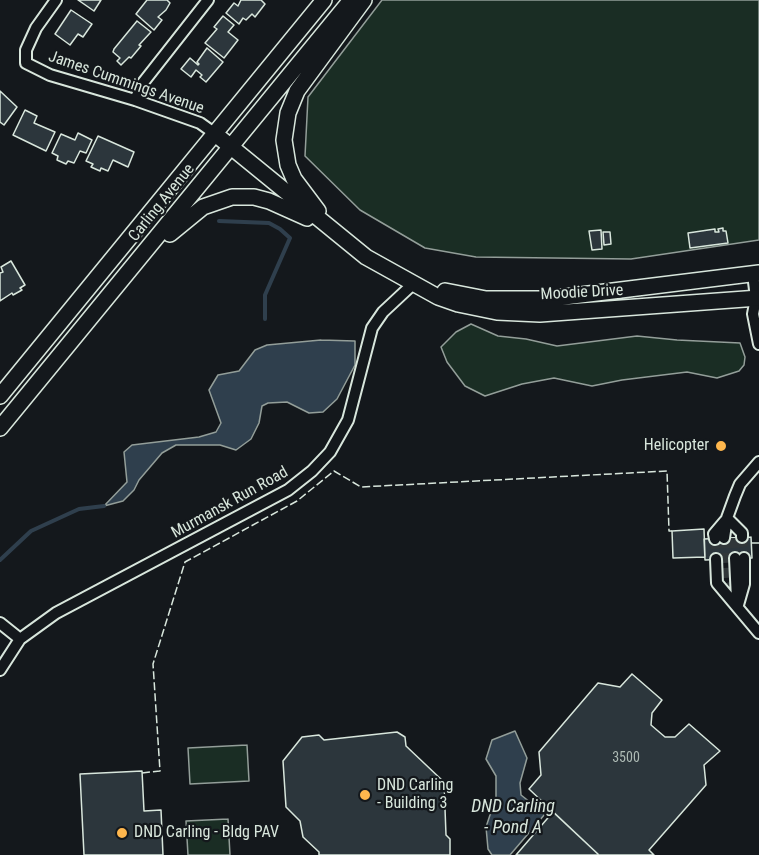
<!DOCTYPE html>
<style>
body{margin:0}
canvas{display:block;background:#14181c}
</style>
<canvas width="759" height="855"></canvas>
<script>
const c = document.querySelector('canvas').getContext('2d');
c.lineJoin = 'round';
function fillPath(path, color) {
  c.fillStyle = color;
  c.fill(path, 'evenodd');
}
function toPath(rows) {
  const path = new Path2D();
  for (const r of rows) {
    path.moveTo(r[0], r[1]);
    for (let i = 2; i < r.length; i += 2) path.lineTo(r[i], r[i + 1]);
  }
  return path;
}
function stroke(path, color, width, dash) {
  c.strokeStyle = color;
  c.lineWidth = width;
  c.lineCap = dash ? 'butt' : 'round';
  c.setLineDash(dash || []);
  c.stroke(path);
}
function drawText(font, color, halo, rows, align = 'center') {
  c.font = font + ' "Roboto Condensed",sans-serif';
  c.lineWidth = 4.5;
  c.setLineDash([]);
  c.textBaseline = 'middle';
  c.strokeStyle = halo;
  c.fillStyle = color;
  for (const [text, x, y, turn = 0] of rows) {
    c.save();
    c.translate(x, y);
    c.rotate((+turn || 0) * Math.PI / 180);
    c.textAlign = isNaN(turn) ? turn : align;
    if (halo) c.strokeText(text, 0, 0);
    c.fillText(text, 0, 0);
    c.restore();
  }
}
const green = toPath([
 [382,0,759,0,759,240,631,259,476,257,425,248,360,210,305,156,308,97,382,0],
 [471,324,498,336,526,339,557,346,637,336,677,340,740,343,745,357,744,365,739,371,717,378,687,372,622,380,592,386,554,378,522,384,485,396,465,386,447,362,441,347,456,332,471,324],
 [247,745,249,781,190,784,188,748,247,745],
 [228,819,230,855,188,855,186,821,228,819]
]);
const water = toPath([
 [321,340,355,341,355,365,337,399,323,412,309,413,287,402,268,403,262,406,259,423,251,439,236,450,220,445,176,445,162,453,139,480,134,490,123,501,104,506,127,482,124,452,132,445,199,437,216,432,221,423,209,390,218,375,239,371,255,350,267,345,321,340],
 [515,731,527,758,520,783,521,795,545,814,510,855,492,855,488,849,486,827,496,797,496,776,486,759,492,740,515,731]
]);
const stream = toPath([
 [219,221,269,223,280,229,290,238,265,295,265,319],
 [0,560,31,531,79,509,104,506]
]);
const building = toPath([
 [78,0,101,0,94,11,78,0],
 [147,0,167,0,170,3,166,10,158,17,162,20,154,30,136,14,147,0],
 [241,0,261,0,265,4,255,17,252,14,246,20,243,18,239,24,226,13,234,3,238,6,241,0],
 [71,10,92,24,83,37,78,34,70,45,55,34,71,10],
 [223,16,234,25,228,32,238,40,224,58,205,43,217,29,214,27,223,16],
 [137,21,151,32,139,45,141,46,131,58,129,57,121,65,117,61,120,58,113,52,114,49,137,21],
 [207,48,223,62,206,82,200,77,202,75,196,70,191,77,181,69,190,58,198,65,199,64,197,62,207,48],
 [0,91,17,107,4,125,0,122,0,91],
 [25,110,37,116,34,123,55,132,46,151,13,135,25,110],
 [78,133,92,140,86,153,80,151,74,163,68,161,66,164,57,160,58,156,52,153,61,134,75,140,78,133],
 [98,136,134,152,128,167,113,160,108,171,101,168,100,171,91,167,93,164,86,161,98,136],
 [723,228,723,231,726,231,728,243,690,248,688,233,715,229,715,232,719,232,718,229,723,228],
 [601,230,602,249,592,250,589,231,601,230],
 [603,232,610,232,611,244,604,245,603,232],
 [11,261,25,285,20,288,22,290,13,295,12,293,0,301,0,273,3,272,1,267,11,261],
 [704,529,705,557,673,558,672,531,704,529],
 [751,537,752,558,705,560,704,539,751,537],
 [632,674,662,700,652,713,651,725,665,737,675,737,689,724,720,751,704,765,706,785,649,850,654,855,599,855,529,789,541,775,539,752,598,683,620,687,632,674],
 [397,732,405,737,406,746,444,782,446,835,450,839,450,855,319,855,319,852,303,837,300,821,286,807,283,761,302,737,319,735,324,740,397,732],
 [142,771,144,811,161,810,163,855,84,855,80,774,142,771],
 [553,812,599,855,516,855,553,812]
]);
const streetTunnel = toPath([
 [742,537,744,558],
 [724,538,727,583,737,604],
 [734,538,735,558],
 [715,539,716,559]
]);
const street = toPath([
 [56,0,36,28,26,50,26,63,50,75,135,100,200,123,214,133],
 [135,100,142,84,208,0],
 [753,274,756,298,753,314,759,344],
 [727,518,742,533,742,537],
 [724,538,727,518,735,496,740,484,759,462],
 [715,539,714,534,725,521],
 [735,558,737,599],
 [716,559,717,583,759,633],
 [738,605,744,584,744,558],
 [0,623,20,639],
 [0,670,20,639,56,613,288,490,312,471,330,452,348,420,372,328,383,312,413,284]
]);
const secondary = toPath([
 [214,133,366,257,438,297,458,304,497,312,540,314,759,298],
 [318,211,294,179,288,165,284,140,288,113,297,91,364,0],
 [170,234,203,207,232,197,254,197,269,201,307,218],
 [445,291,486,299,548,299,759,273],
 [0,396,324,0],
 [0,428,351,0]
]);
const fence = toPath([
 [751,543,759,543],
 [142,773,160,771,153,664,185,562,297,501,334,471,361,487,667,471,669,531,672,531]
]);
const markers = [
 [721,446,6,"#ffb74d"],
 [365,795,6,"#ffb74d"],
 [122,833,6,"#ffb74d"]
];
const numberNames = [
 ["3500",626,758]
];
const streetNames = [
 ["James Cummings Avenue",126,83,19],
 ["Carling Avenue",162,203,-51],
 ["Moodie Drive",582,293,-3],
 ["Murmansk Run Road",230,503,-29]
];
const poiNames = [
 ["Helicopter",709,446,"right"],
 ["DND Carling",377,786],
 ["- Building 3",377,804],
 ["DND Carling - Bldg PAV",134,833]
];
const waterNames = [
 ["DND Carling",513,807],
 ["- Pond A",513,828]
];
fillPath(green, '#1a2d24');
stroke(green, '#939e99', 1.5);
fillPath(water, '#2f3f4d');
stroke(water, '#939e99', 1.5);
stroke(stream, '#2f3f4d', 4);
fillPath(building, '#2c363c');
stroke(building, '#d8e6dc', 1.5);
stroke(streetTunnel, '#313739', 10, [10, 5]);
stroke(street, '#d8e6dc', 14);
stroke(secondary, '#d8e6dc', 18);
stroke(street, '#14181c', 10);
stroke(secondary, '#14181c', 15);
stroke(fence, '#d8e6dc', 1.5, [8, 3]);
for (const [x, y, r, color] of markers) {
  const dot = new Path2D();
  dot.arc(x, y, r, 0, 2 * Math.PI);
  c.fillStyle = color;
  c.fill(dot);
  stroke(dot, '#14181c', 2);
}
drawText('14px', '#adbab4', null, numberNames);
drawText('16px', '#d8e6dc', '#14181c', streetNames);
drawText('16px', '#d8e6dc', '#14181c', poiNames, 'left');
drawText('italic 18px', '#d8e6dc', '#14181c', waterNames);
</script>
